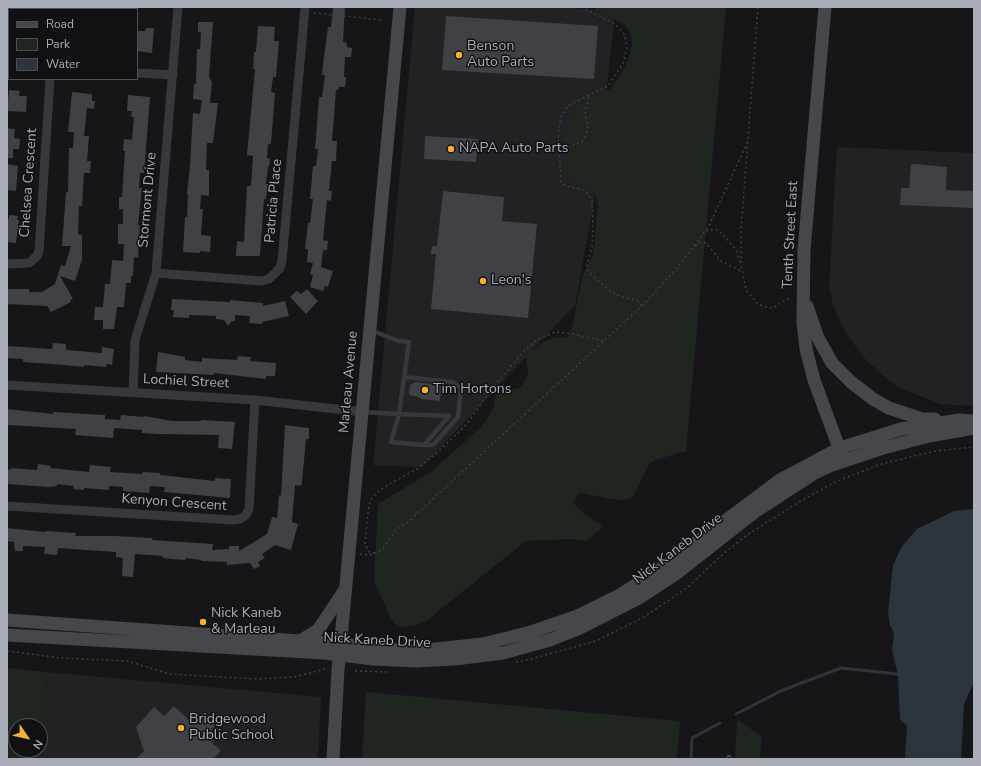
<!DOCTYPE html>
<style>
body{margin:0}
#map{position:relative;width:981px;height:766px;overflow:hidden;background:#161618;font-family:"Nunito Sans",sans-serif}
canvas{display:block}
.frame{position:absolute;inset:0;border:8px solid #a8adb8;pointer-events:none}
.legend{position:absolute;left:8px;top:8px;width:130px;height:72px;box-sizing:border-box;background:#111113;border:1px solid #4d4f55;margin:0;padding:5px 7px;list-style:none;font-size:12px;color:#a8adb8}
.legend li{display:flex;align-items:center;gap:8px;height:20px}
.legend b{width:20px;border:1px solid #4d4f55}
.north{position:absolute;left:8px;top:718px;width:40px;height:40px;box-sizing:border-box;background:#111113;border:1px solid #4d4f55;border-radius:50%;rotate:124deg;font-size:11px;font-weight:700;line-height:16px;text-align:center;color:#a8adb8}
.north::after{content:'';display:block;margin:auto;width:14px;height:18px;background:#f2b134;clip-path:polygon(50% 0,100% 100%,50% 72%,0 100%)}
</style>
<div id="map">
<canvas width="981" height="766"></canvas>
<div class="frame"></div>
<ul class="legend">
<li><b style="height:5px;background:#45474d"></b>Road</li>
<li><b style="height:11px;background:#1e261f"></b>Park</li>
<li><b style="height:11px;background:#2c353c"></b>Water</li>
</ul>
<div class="north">N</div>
</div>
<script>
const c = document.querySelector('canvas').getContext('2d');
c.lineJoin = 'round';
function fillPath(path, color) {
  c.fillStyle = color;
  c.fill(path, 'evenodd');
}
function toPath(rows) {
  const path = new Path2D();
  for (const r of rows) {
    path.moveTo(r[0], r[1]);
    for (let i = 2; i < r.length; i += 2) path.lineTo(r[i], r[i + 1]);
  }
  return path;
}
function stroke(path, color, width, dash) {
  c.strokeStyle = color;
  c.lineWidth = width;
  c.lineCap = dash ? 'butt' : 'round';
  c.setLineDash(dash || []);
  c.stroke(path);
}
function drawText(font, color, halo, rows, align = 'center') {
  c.font = font + ' "Nunito Sans",sans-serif';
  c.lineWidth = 3;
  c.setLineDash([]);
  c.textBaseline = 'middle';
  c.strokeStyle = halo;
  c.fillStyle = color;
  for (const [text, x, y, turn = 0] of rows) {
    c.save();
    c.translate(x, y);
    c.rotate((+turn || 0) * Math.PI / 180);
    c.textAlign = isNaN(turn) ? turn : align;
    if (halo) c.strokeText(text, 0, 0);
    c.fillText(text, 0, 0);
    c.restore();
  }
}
const built = toPath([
 [415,7,555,7,615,11,598,177,575,305,422,467,373,465],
 [837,147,974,153,974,406,940,404,900,388,886,378,866,360,847,335,839,320,833,304,829,288],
 [46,672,321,697,318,759,42,759]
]);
const green = toPath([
 [597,7,726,7,686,451,655,460,649,464,633,497,623,500,609,499,581,493,577,496,573,502,584,514,600,524,602,528,591,537,585,541,571,539,526,541,425,622,413,626,403,627,395,624,391,619,374,581,378,504,431,472,482,426,493,409,496,393,499,389,518,389,522,385,528,375,526,355,543,342,553,338,568,337,572,327,583,275,593,254,598,206,596,196,592,189,563,179,562,156,564,137,571,112,579,104,610,89,620,76,628,60,632,45,631,34,624,24,611,17,594,11],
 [7,668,46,672,42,759,7,759],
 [16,726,40,726,40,750,16,750],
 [366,692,680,721,677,759,362,759],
 [737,719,762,737,760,759,735,759]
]);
const water = toPath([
 [974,509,974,682,964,704,961,759,905,759,907,726,900,719,898,674,892,651,894,633,890,625,888,613,893,565,902,546,917,529,954,511]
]);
const stream = toPath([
 [736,714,783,690,841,668,898,674],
 [691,759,692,738,720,723]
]);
const building = toPath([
 [333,7,345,7,343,42,347,43,347,47,352,48,351,57,345,57,344,77,346,77,345,87,339,87,338,90,336,90,332,141,337,141,336,161,332,161,329,191,332,191,331,201,327,200,323,240,328,241,327,250,323,250,321,267,333,271,328,287,325,286,323,291,310,287,313,275,310,274,313,263,307,262,308,249,305,249,308,223,310,223,313,199,310,199,313,166,316,166,318,149,315,149,319,97,322,97,325,75,322,75,323,65,328,27,331,27],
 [446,16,598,26,594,79,442,70],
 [198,22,213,22,209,77,212,82,210,103,218,103,213,143,207,143,206,170,209,170,209,196,201,195,200,209,203,209,201,235,211,236,210,252,200,251,200,253,183,252,185,217,187,217,188,194,187,194,190,164,193,113,200,114,202,100,193,99,194,84,196,84,197,49,200,49,201,32,198,32],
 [258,26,275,27,274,41,279,41,276,77,273,77,271,92,275,93,271,144,268,144,267,158,270,159,269,167,268,166,266,184,268,184,266,199,264,199,260,256,236,256,237,241,244,242,247,186,251,186,253,156,247,155,255,69,253,69,254,52,256,52],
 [146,28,154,28,152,53,137,51,137,31,145,31],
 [9,90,20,91,19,96,27,96,26,112,7,111],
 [72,92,92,94,92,101,95,101,94,109,87,108,84,136,89,136,87,161,91,161,90,173,84,173,82,206,79,206,78,234,82,235,82,260,75,281,60,276,73,299,70,300,71,302,51,312,47,306,7,304,7,289,29,289,29,292,42,292,55,284,61,265,65,266,71,246,62,246,66,192,68,192,69,148,73,148,74,132,68,132],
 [128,95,150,97,144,173,140,173,139,188,142,188,138,225,140,225,138,258,134,257,133,276,131,276,131,283,126,283,124,307,117,307,114,329,103,329,103,320,94,320,95,307,103,307,105,284,110,284,112,260,123,261,124,244,118,244,118,224,123,224,123,209,119,209,119,197,122,197,125,151,123,151,124,139,132,140,134,117,131,117,132,111,127,111],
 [7,128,15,129,14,138,20,139,19,149,13,149,13,158,7,158],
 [425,136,478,139,476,162,424,159],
 [7,164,18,166,16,191,7,190],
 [914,164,947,167,946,190,974,191,974,208,900,205,901,188,909,188,911,165],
 [443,191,504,197,502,221,537,224,528,318,431,309,436,254,431,254,432,246,437,246],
 [9,215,18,216,17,220,19,220,16,243,7,242,7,219,9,219],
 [307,289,318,301,306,314,290,297,297,291,301,294],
 [172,299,230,302,230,300,263,303,263,306,285,301,289,316,262,322,262,324,249,323,250,316,235,315,235,321,232,321,228,326,224,320,216,319,216,316,189,315,189,318,173,317,174,310,171,310],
 [53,343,66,344,66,350,102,353,102,347,114,349,112,365,107,364,106,367,84,365,84,367,64,365,23,362,23,359,7,358,7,346,52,349],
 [158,352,185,357,185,360,202,362,202,358,237,360,238,356,251,357,250,361,276,363,275,376,266,376,266,379,214,373,214,375,156,372],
 [416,382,441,385,440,401,421,399,419,397,409,395,410,385],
 [7,409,53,414,53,412,105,415,105,419,120,420,121,415,143,417,144,416,172,421,201,421,201,420,235,422,232,449,218,448,219,435,158,434,142,433,142,430,114,428,113,438,75,435,76,429,7,425],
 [285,425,309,428,309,439,306,439,302,482,301,486,295,485,292,522,298,524,291,550,275,545,262,554,265,558,258,562,260,566,254,569,250,563,227,565,227,562,201,561,201,560,186,558,185,560,172,559,163,558,163,556,135,554,133,577,122,576,123,558,116,557,116,552,58,548,57,555,44,554,45,547,23,546,23,551,15,551,14,542,7,541,7,528,45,532,46,531,76,533,75,536,114,536,152,538,152,540,213,544,212,550,229,549,229,546,239,546,239,551,267,534,272,517,277,518,279,495,281,496],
 [38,464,51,466,50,468,89,472,90,465,111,467,110,472,142,474,143,472,160,473,160,475,215,481,215,478,231,479,230,498,164,492,165,487,150,486,149,493,123,491,123,487,109,486,109,490,84,488,84,490,73,489,74,486,57,484,57,486,49,487,7,484,7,469,11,470,11,468,37,470],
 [174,706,193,724,203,713,216,725,211,730,214,734,209,740,221,751,213,759,136,759,144,751,136,727,154,707,164,716]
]);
const path = toPath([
 [581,7,615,24,624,34,627,48,623,63,608,86,569,105,561,117,558,134,561,182,566,186,584,190,592,199,593,227,592,247,587,265,588,271,606,288,617,295,638,301,642,306],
 [758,7,741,230,741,265,746,290,758,304,765,307,773,308,787,299,792,299],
 [314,13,382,20],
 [560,153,565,148,583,141,586,135,588,129,585,111,590,94],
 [706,231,715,229,722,233,736,250,740,262],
 [695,246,702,242,706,243,721,261,741,271],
 [375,553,369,552,365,543,369,505,372,497,384,487,417,469,438,452,467,424,493,387,523,352,538,339,555,332,567,333,605,341],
 [360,554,369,555,377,553,385,546,396,530,408,522,644,304,683,261,709,226,747,143],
 [7,651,61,658,127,661,170,674,257,679,294,677,325,669],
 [516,662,531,659,596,641,644,617,688,587,723,554,747,535,799,502,835,482,881,464,935,451,974,447],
 [355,671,389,672]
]);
const lane = toPath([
 [404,377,452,382,461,388,458,417,433,445,424,445],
 [363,412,399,414,391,442,424,445,449,416,399,414,409,342,398,341,371,330]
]);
const street = toPath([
 [7,66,9,66],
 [137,73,173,75],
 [7,264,29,263,37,256,39,251,50,79],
 [156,273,261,281,269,279,280,268,282,261,305,7],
 [7,385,255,400,363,412],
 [133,393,135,340,156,273,178,7],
 [7,506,233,520,240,519,246,515,249,509,255,400]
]);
const secondary = toPath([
 [825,7,804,250,803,322,806,349,814,380,842,456],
 [807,306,818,338,832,363,851,382,873,399,889,408,922,419,935,419],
 [7,620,341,644,377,649,416,651,483,644,531,632,575,617,620,595,661,569,780,480,840,448,901,429,959,420,974,421],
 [7,635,324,653,373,659,416,661,455,659,503,653,550,640,580,628,639,598,677,573,756,511,813,474,832,465,883,448,929,436,974,428],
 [300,641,318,630,344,591],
 [333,759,338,670,400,7]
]);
const rail = toPath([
 [729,759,729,757]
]);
const markers = [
 [459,55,4,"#f2b134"],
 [451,149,4,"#f2b134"],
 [483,281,4,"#f2b134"],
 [425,390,4,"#f2b134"],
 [203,622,4,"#f2b134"],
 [181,728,4,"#f2b134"]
];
const poiNames = [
 ["Benson",467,47],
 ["Auto Parts",467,63],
 ["NAPA Auto Parts",459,149],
 ["Leon's",491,281],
 ["Tim Hortons",433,390],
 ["Nick Kaneb",211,614],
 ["& Marleau",211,630],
 ["Bridgewood",189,720],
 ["Public School",189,736]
];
const streetNames = [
 ["Chelsea Crescent",29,183,-86],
 ["Stormont Drive",148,200,-85],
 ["Patricia Place",274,201,-85],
 ["Tenth Street East",791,235,-87],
 ["Lochiel Street",186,382,3],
 ["Marleau Avenue",349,382,-85],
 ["Kenyon Crescent",174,503,4],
 ["Nick Kaneb Drive",678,549,-37],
 ["Nick Kaneb Drive",377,641,3]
];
fillPath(built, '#222225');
fillPath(green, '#1e261f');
fillPath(water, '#2c353c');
stroke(stream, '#2c353c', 3);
fillPath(building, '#404145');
stroke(path, '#3d3f44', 1.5, [2, 3]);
stroke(lane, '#37383d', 4.5);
stroke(street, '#37383d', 9);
stroke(secondary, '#45474d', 13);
stroke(rail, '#4a4c52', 4.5);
stroke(rail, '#111113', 3, [9]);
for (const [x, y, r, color] of markers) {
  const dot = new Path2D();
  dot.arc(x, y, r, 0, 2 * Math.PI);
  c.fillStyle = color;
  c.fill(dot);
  stroke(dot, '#111113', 1.5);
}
drawText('14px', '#a8adb8', '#111113', poiNames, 'left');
drawText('14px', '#a8adb8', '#111113', streetNames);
</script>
